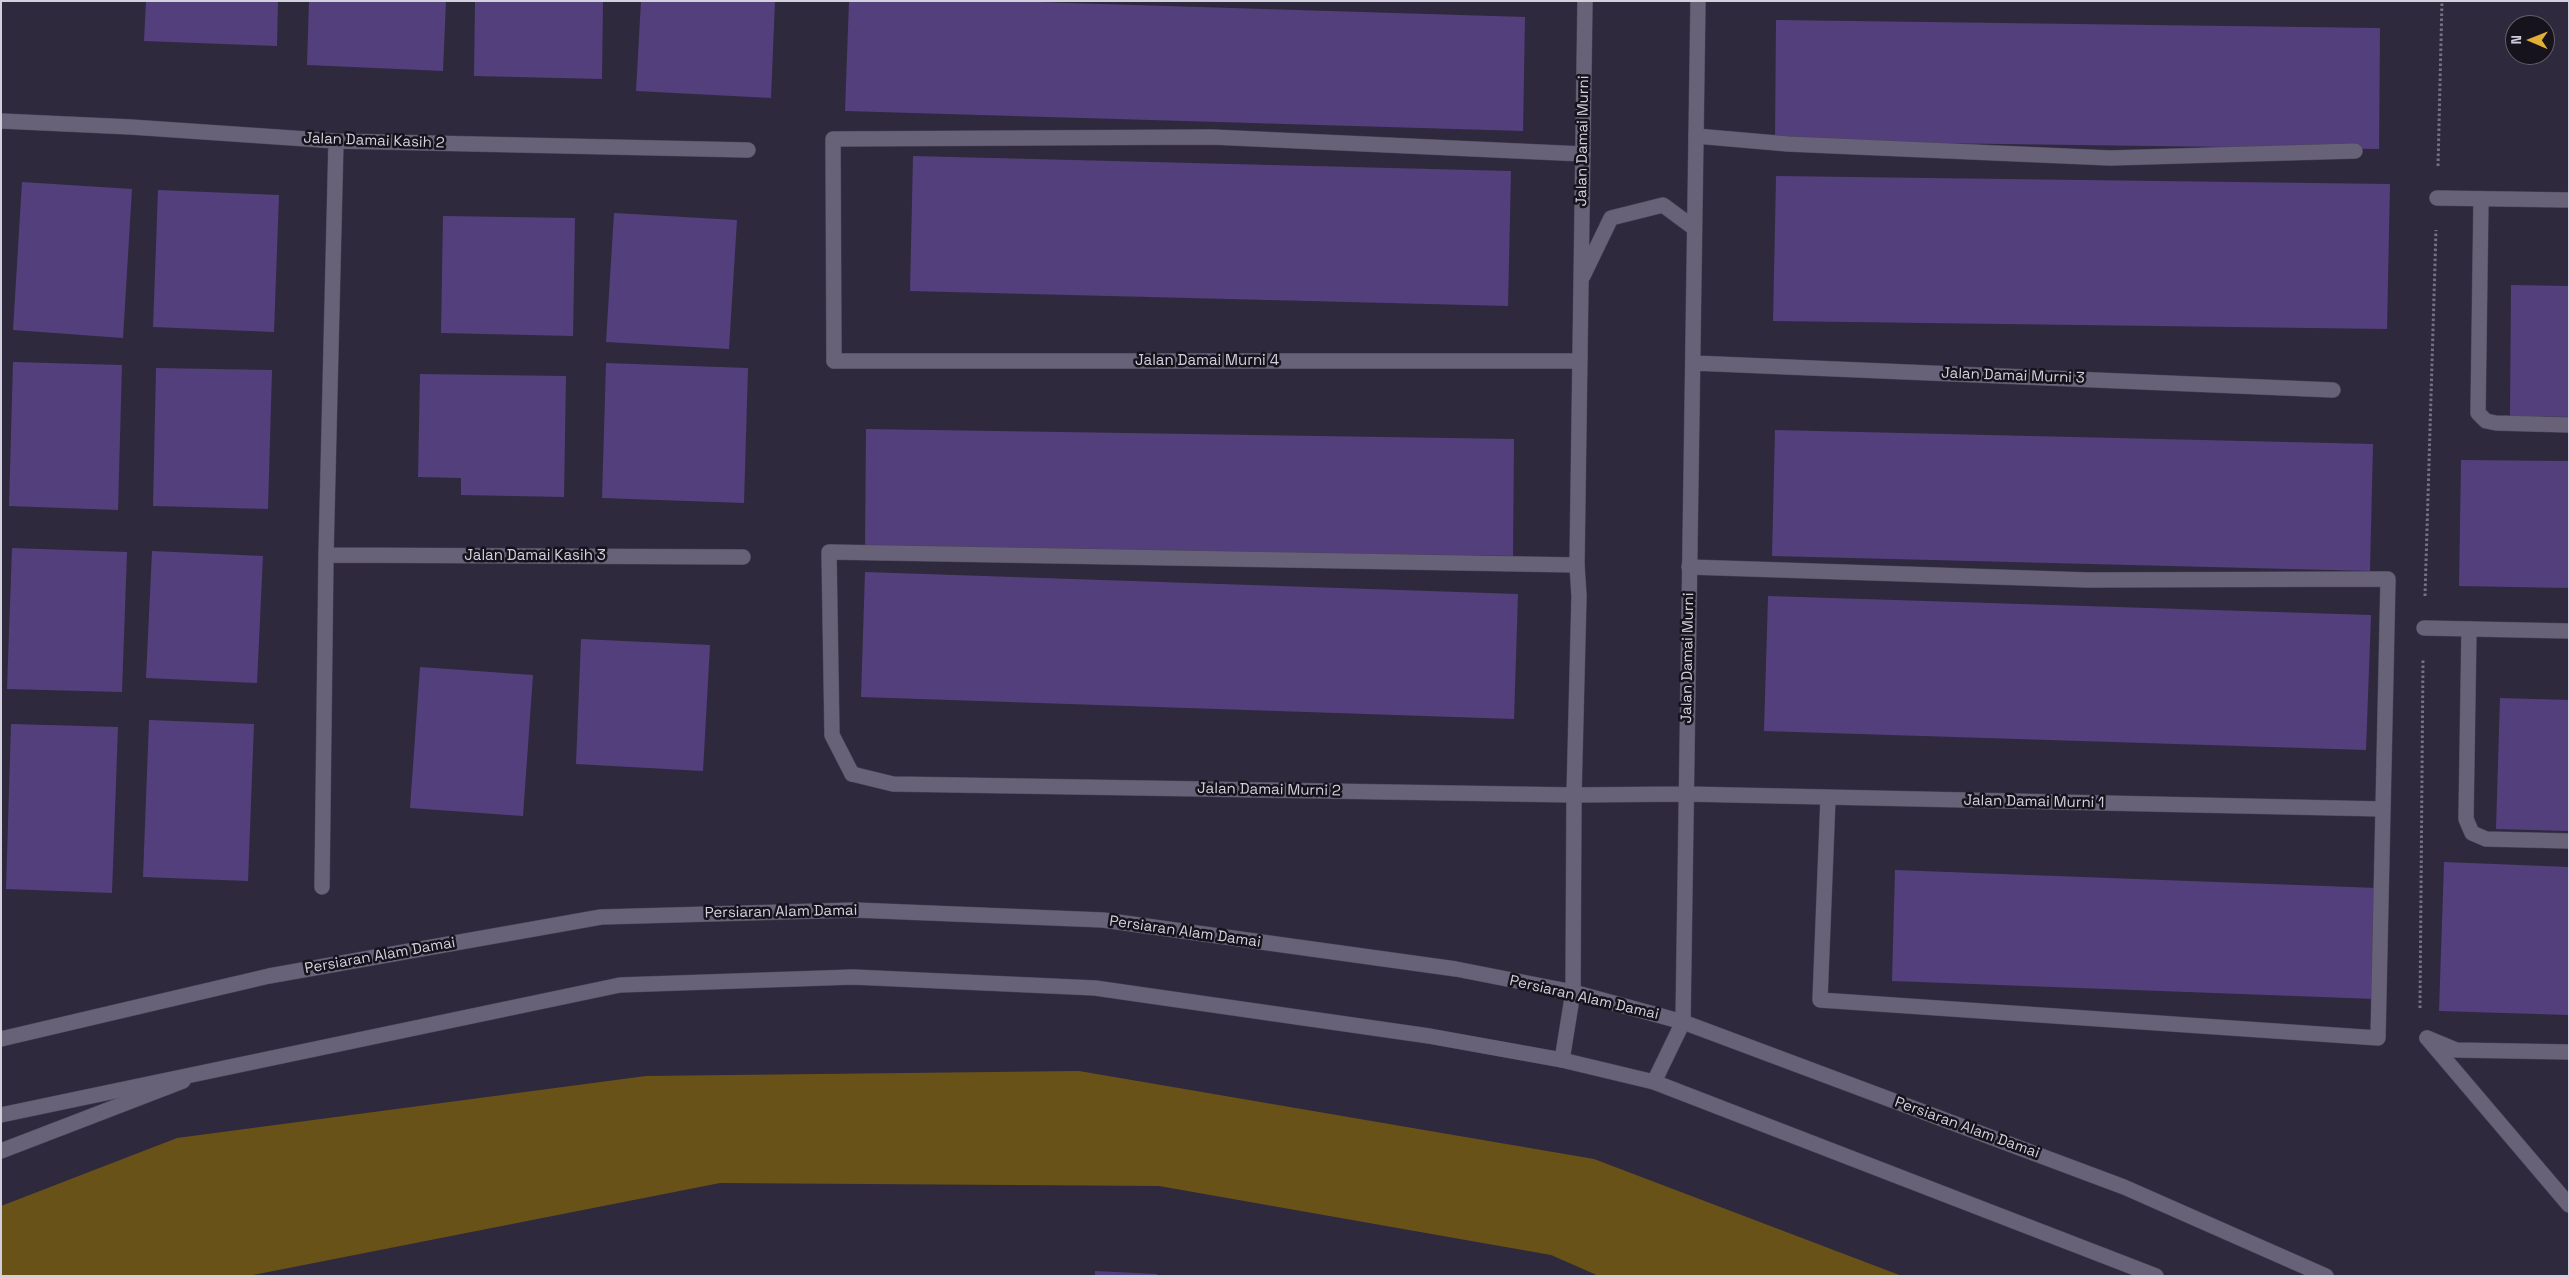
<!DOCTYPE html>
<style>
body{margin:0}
#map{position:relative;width:2570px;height:1277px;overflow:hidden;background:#2f293d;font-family:"Space Grotesk",sans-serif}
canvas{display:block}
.frame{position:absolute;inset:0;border:2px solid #d3d0dd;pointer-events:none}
.north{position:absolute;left:2505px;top:15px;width:50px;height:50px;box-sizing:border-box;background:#16131c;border:1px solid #625f69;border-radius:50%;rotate:271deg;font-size:14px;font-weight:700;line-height:20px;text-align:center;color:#d3d0dd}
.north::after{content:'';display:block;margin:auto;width:18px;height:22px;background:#e0af34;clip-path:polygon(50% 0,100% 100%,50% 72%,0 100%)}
</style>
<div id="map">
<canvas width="2570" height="1277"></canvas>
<div class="frame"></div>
<div class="north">N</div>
</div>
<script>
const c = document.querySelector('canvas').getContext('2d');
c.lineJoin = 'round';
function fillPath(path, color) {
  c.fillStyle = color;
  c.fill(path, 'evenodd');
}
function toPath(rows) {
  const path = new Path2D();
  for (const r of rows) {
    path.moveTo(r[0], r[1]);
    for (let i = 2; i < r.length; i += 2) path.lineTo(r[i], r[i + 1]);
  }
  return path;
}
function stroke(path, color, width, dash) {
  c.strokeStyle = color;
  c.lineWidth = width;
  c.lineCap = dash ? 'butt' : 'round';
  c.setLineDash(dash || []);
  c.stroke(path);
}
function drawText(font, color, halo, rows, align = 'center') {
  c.font = font + ' "Space Grotesk",sans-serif';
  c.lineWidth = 5;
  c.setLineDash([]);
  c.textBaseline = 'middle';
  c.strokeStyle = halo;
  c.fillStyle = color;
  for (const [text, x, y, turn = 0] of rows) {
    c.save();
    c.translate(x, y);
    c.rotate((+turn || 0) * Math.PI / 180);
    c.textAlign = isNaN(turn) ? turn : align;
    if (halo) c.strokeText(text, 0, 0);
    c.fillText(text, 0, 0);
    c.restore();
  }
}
const green = toPath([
 [1079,1071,1594,1159,1902,1276,1599,1276,1551,1255,1159,1186,720,1183,248,1276,1,1276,1,1206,177,1138,646,1076]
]);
const building = toPath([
 [146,1,278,1,277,46,144,41],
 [309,1,446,1,443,71,307,65],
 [475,1,603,1,602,79,474,76],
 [641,1,775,1,771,98,636,91],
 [849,1,1004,1,1525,17,1523,131,845,111],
 [1776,20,2380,28,2379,149,1775,141],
 [913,156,1511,171,1508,306,910,291],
 [1776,176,2390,184,2387,329,1773,321],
 [22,182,132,189,123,338,13,330],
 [158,190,279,195,274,332,153,327],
 [614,213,737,220,729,349,606,342],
 [443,216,575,218,573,336,441,333],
 [2511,285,2569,286,2569,417,2510,416],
 [13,362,122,365,118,510,9,506],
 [606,363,748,368,744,503,602,498],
 [156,368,272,370,268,509,153,506],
 [420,374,566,376,564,497,461,495,461,478,418,477],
 [866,429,1514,439,1513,556,865,547],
 [1775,430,2373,444,2370,571,1772,556],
 [2461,460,2569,461,2569,588,2459,586],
 [12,548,127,552,122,692,7,689],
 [152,551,263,556,257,683,146,678],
 [865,572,1518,594,1514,719,861,697],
 [1768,596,2371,615,2366,750,1764,731],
 [581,639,710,645,703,771,576,764],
 [420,667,533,675,523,816,410,808],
 [2500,698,2569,700,2569,831,2496,829],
 [149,720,254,724,248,881,143,877],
 [11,724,118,727,112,893,6,889],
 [2444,862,2569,867,2569,1015,2439,1011],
 [1895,870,2378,888,2375,999,1892,981],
 [1095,1271,1157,1274,1157,1276,1095,1276]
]);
const path = toPath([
 [2438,166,2442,1],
 [2425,596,2436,230],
 [2420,1008,2423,659]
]);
const lane = toPath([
 [1696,136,1788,144,2110,158,2355,151],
 [2481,199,2478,413,2486,421,2496,423,2569,425],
 [834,361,833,139,1212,137,1583,154],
 [1689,567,2088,580,2388,579,2378,1038,1820,1000,1828,798],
 [2469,629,2466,819,2472,833,2486,839,2569,841],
 [852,774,832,735,829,552,1577,565],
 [2427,1038,2569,1205],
 [1,1151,183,1081]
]);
const street = toPath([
 [1,121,131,127,336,141,748,150],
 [2437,198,2569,200],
 [1583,276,1611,218,1663,205,1694,228],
 [834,361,1580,361],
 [1693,363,2333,390],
 [326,555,743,557],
 [2424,628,2569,631],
 [852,774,893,784,1574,795,1686,794,2383,809],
 [322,887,326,555,336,141],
 [2427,1038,2456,1050,2569,1052],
 [1562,1060,1573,992,1574,795,1579,596,1577,565,1585,1],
 [1654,1082,1683,1022,1698,1]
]);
const secondary = toPath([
 [1,1039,269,976,601,917,855,910,1103,920,1456,969,1573,992,1683,1022,2124,1187,2326,1276],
 [1,1115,620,985,853,977,1095,988,1429,1036,1562,1060,1654,1082,2156,1276]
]);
const streetNames = [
 ["Jalan Damai Kasih 2",374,141,2],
 ["Jalan Damai Murni",1583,141,-89],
 ["Jalan Damai Murni 4",1207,361],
 ["Jalan Damai Murni 3",2013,376,2],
 ["Jalan Damai Kasih 3",535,556],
 ["Jalan Damai Murni",1688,658,-89],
 ["Jalan Damai Murni 2",1269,790,1],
 ["Jalan Damai Murni 1",2034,802,1],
 ["Persiaran Alam Damai",781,912,-1],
 ["Persiaran Alam Damai",1185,932,8],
 ["Persiaran Alam Damai",380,956,-10],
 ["Persiaran Alam Damai",1584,998,13],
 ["Persiaran Alam Damai",1967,1128,20]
];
fillPath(green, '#695218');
fillPath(building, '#533f7c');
stroke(lane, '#4c4658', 16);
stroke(street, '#4c4658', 16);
stroke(secondary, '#4c4658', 16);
stroke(path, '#777283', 3, [2.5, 2.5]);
stroke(lane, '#686279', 15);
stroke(street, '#686279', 15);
stroke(secondary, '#686279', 15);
drawText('15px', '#d3d0dd', '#16131c', streetNames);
</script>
